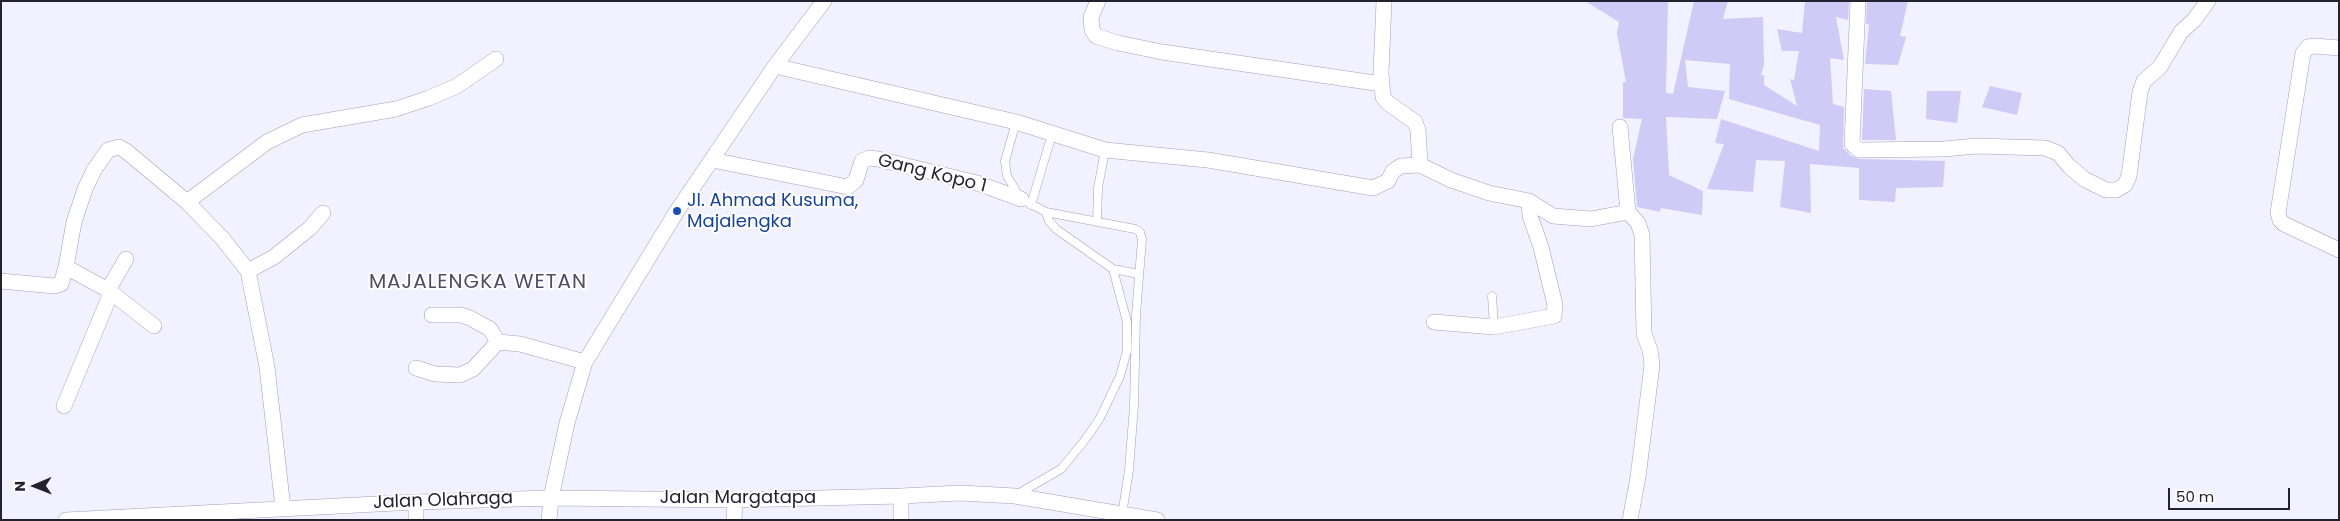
<!DOCTYPE html>
<style>
body{margin:0}
#map{position:relative;width:2340px;height:521px;overflow:hidden;background:#f2f1ff;font-family:Poppins,sans-serif}
canvas{display:block}
.frame{position:absolute;inset:0;border:2px solid #24222f;pointer-events:none}
.north{position:absolute;left:10px;top:461px;width:50px;height:50px;-webkit-text-stroke:4px #fff;paint-order:stroke;rotate:269deg;font-size:14px;font-weight:700;line-height:20px;text-align:center;color:#24222f}
.north::after{content:'';display:block;margin:auto;width:18px;height:22px;background:#24222f;clip-path:polygon(50% 0,100% 100%,50% 72%,0 100%)}
.scale{position:absolute;left:2168px;top:488px;width:122px;height:22px;box-sizing:border-box;border:2px solid #24222f;border-top:0;padding-left:6px;font-size:15px;line-height:18px;white-space:nowrap;color:#24222f;-webkit-text-stroke:4px #fff;paint-order:stroke}
</style>
<div id="map">
<canvas width="2340" height="521"></canvas>
<div class="frame"></div>
<div class="north">N</div>
<div class="scale">50 m</div>
</div>
<script>
const c = document.querySelector('canvas').getContext('2d');
c.lineJoin = 'round';
function fillPath(path, color) {
  c.fillStyle = color;
  c.fill(path, 'evenodd');
}
function toPath(rows) {
  const path = new Path2D();
  for (const r of rows) {
    path.moveTo(r[0], r[1]);
    for (let i = 2; i < r.length; i += 2) path.lineTo(r[i], r[i + 1]);
  }
  return path;
}
function stroke(path, color, width, dash) {
  c.strokeStyle = color;
  c.lineWidth = width;
  c.lineCap = dash ? 'butt' : 'round';
  c.setLineDash(dash || []);
  c.stroke(path);
}
function drawText(font, color, halo, rows, align = 'center') {
  c.font = font + ' Poppins,sans-serif';
  c.lineWidth = 4;
  c.setLineDash([]);
  c.textBaseline = 'middle';
  c.strokeStyle = halo;
  c.fillStyle = color;
  for (const [text, x, y, turn = 0] of rows) {
    c.save();
    c.translate(x, y);
    c.rotate((+turn || 0) * Math.PI / 180);
    c.textAlign = isNaN(turn) ? turn : align;
    if (halo) c.strokeText(text, 0, 0);
    c.fillText(text, 0, 0);
    c.restore();
  }
}
const building = toPath([
 [1585,1,1668,1,1666,93,1673,94,1694,1,1728,1,1723,19,1763,17,1764,65,1761,75,1764,75,1764,85,1797,106,1790,79,1794,80,1799,51,1782,51,1777,29,1802,33,1805,1,1849,1,1848,20,1836,17,1844,60,1830,58,1833,104,1844,107,1843,148,1850,155,1860,159,1945,161,1943,187,1896,188,1895,202,1859,200,1859,168,1810,164,1811,213,1780,207,1785,161,1756,160,1753,192,1707,189,1724,144,1715,143,1721,119,1819,151,1820,125,1729,99,1730,64,1685,60,1688,87,1725,91,1717,119,1666,117,1669,175,1703,191,1702,215,1661,208,1660,212,1637,207,1633,159,1642,119,1623,118,1623,82,1626,82,1617,33,1619,22],
 [1867,1,1908,1,1900,36,1906,37,1898,65,1865,64,1869,24,1866,24],
 [1990,86,2022,93,2017,115,1982,107],
 [1864,89,1891,91,1896,140,1862,140],
 [1927,91,1961,91,1957,123,1926,119]
]);
const service = toPath([
 [1016,122,1005,161,1007,176,1021,199,1046,212,1049,221,1056,229,1113,269,1127,322,1127,351,1120,376,1100,418,1085,440,1061,469,1016,495],
 [1031,205,1052,134],
 [1046,212,1135,229,1140,232,1142,239,1136,315,1134,406,1129,470,1122,515],
 [1097,221,1098,188,1105,150],
 [1113,269,1139,274],
 [1492,296,1494,327]
]);
const minor = toPath([
 [1098,1,1091,17,1092,30,1096,36,1118,43,1162,52,1382,84],
 [1384,1,1381,73,1383,97,1388,103,1415,122,1418,130,1420,165],
 [1858,1,1852,144,1855,147,1860,150,1944,149,1977,146,2045,148,2058,153,2069,166,2084,179,2106,190,2116,190,2125,185,2129,176,2140,92,2144,81,2160,67,2181,32,2194,20,2208,1],
 [2339,48,2315,46,2308,47,2303,53,2278,213,2280,220,2284,224,2339,250],
 [775,66,1016,122,1105,150,1208,160,1373,188,1388,181,1393,171,1401,166,1420,165,1451,180,1489,193,1529,201,1553,216,1591,219,1628,212],
 [1620,127,1628,212,1638,223,1642,235,1644,334,1650,350,1652,365,1638,477,1630,520],
 [712,160,848,187,856,180,862,161,869,158,878,159,977,183,1021,199],
 [187,202,267,142,302,125,396,109,429,98,457,86,496,59],
 [66,267,108,290,154,326],
 [248,271,274,257,310,228,323,213],
 [1,281,54,286,61,284,66,267,74,222,85,189,94,170,108,150,119,147,126,151,187,202,222,238,248,271,267,367,283,508],
 [108,290,126,259],
 [432,315,461,315,470,318,490,329,498,342],
 [1434,322,1494,327,1554,316,1555,305,1541,247,1530,216,1529,201],
 [416,368,435,374,460,375,473,369,498,342,520,344,585,362],
 [64,406,111,293],
 [901,496,960,493,1015,496,1157,520],
 [66,520,416,502,551,498,735,500,901,496,901,520],
 [416,520,416,502],
 [549,520,551,498,567,423,585,362,677,211,775,66,824,1],
 [734,520,735,500]
]);
const markers = [
 [677,211,5,"#1a4fb4"]
];
const streetNames = [
 ["Gang Kopo 1",932,174,14],
 ["Jalan Margatapa",738,498],
 ["Jalan Olahraga",443,501,-2]
];
const transitNames = [
 ["Jl. Ahmad Kusuma,",687,201],
 ["Majalengka",687,222]
];
const quarterNames = [
 ["MAJALENGKA WETAN",478,283]
];
fillPath(building, '#d0caf6');
stroke(service, '#a29ebf', 9);
stroke(minor, '#a29ebf', 16);
stroke(service, '#fff', 8);
stroke(minor, '#fff', 15);
for (const [x, y, r, color] of markers) {
  const dot = new Path2D();
  dot.arc(x, y, r, 0, 2 * Math.PI);
  c.fillStyle = color;
  c.fill(dot);
  stroke(dot, '#fff', 2);
}
drawText('18px', '#24222f', '#fff', streetNames);
drawText('18px', '#164399', '#fff', transitNames, 'left');
c.letterSpacing = '1px';
drawText('20px', '#504c69', '#fff', quarterNames);
c.letterSpacing = '0px';
</script>
